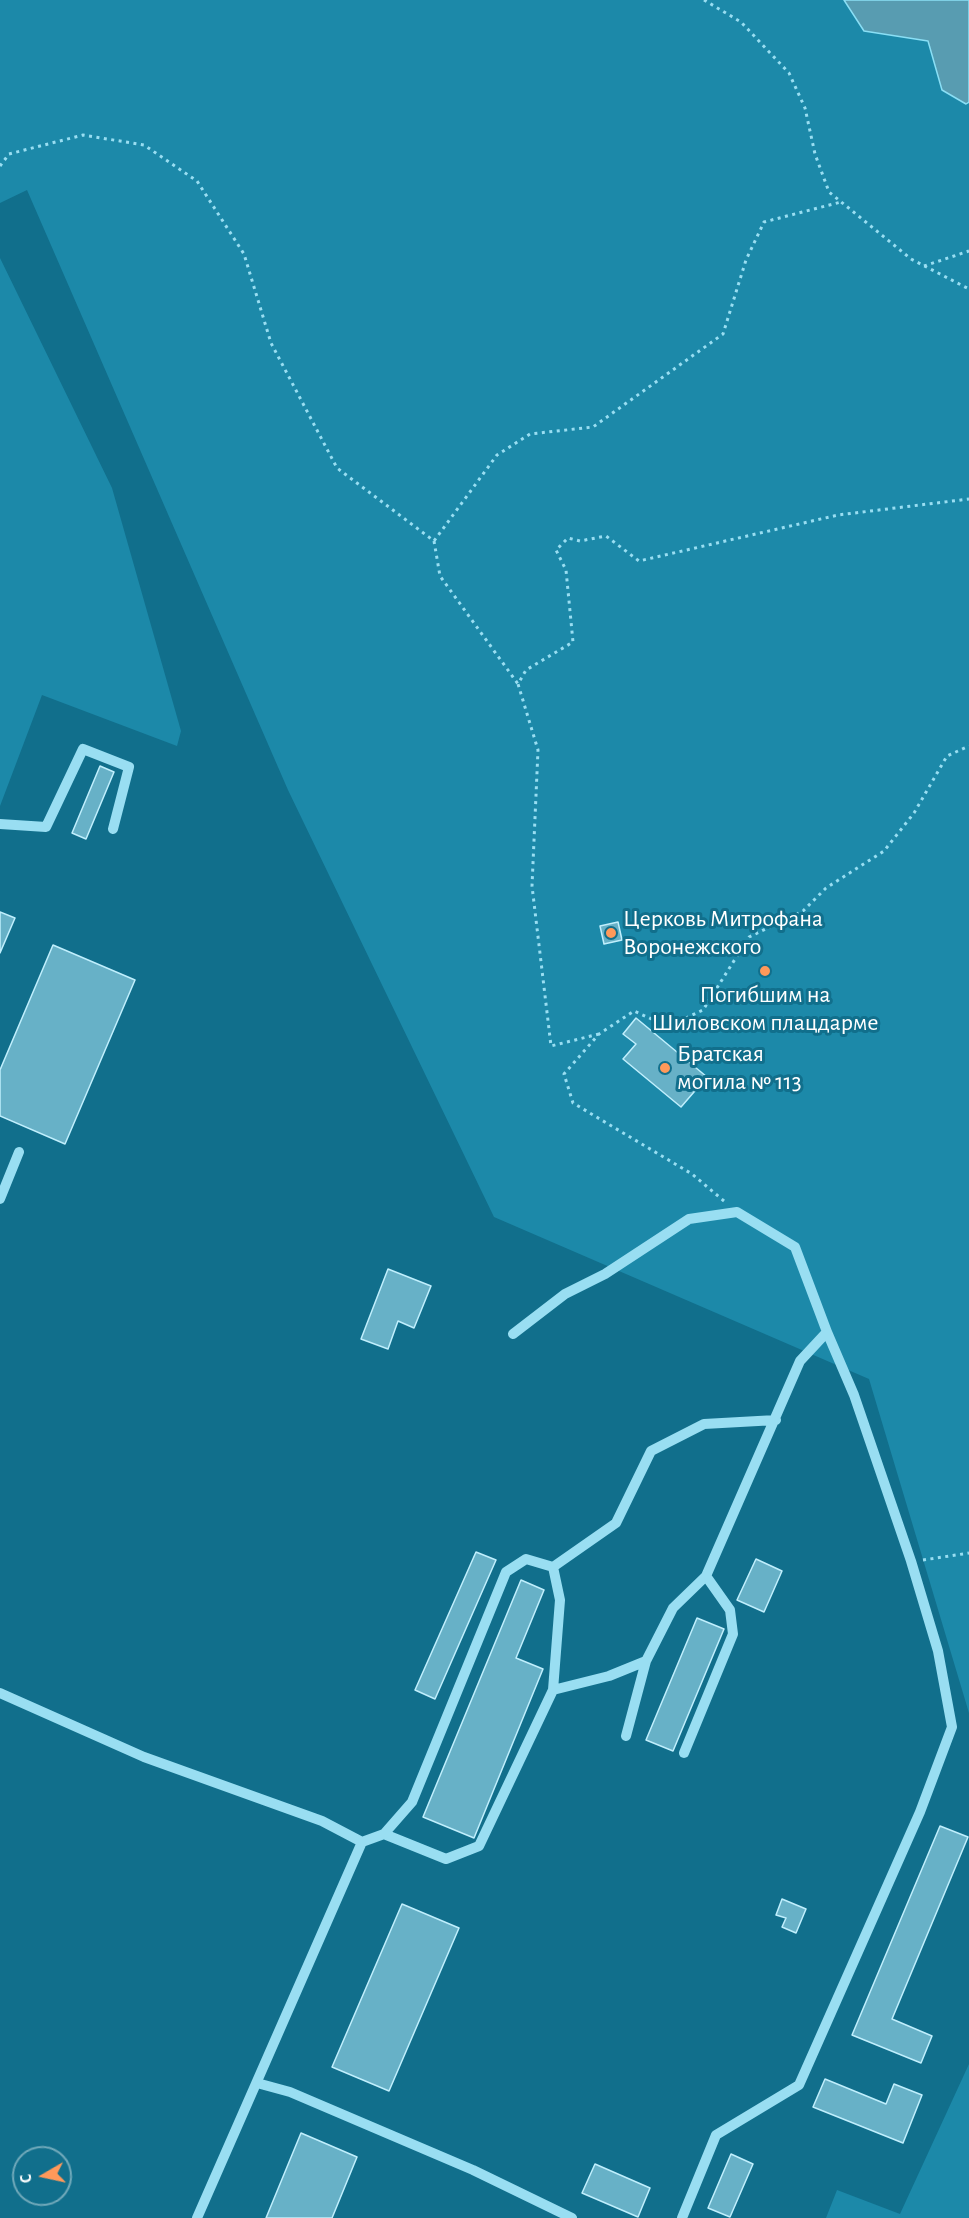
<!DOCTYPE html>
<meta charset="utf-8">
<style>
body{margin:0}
#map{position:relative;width:969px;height:2218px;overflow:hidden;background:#116f8c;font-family:"Alegreya Sans",sans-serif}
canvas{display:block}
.north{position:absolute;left:12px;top:2146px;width:60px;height:60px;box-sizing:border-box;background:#116f8c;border:2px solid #70a9ba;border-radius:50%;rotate:261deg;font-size:16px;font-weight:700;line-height:24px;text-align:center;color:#fff}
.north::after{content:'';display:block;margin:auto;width:21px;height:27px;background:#ff995a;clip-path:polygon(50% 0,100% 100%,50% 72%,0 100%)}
</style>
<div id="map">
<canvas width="969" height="2218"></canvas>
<div class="north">С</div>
</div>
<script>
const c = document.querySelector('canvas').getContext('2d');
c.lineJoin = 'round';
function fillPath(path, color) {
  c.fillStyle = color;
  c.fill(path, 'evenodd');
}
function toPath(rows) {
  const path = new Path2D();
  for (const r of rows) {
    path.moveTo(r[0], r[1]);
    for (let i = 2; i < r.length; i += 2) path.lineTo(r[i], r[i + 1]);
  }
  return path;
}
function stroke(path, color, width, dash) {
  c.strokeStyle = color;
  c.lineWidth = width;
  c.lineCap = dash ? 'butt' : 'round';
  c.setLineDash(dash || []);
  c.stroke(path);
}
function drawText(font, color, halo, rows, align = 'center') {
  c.font = font + ' "Alegreya Sans",sans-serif';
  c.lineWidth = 6;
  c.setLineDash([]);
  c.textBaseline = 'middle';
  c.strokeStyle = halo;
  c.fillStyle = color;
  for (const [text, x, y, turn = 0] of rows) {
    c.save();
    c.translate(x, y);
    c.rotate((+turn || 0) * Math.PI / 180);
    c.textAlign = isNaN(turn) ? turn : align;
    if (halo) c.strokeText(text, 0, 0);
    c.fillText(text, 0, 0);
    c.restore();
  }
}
const green = toPath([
 [0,0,844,0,864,31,928,40,942,90,966,104,969,102,969,1713,869,1379,494,1217,288,790,27,190,0,203],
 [0,258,112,488,181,731,177,746,42,695,0,806],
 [969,2064,969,2218,826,2218,837,2190,900,2214]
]);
const water = toPath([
 [844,0,969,0,969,102,966,104,942,90,928,41,864,31,844,0]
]);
const building = toPath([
 [100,766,114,772,86,839,72,833,100,766],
 [0,912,15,918,0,953,0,912],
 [618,922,622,940,604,944,600,926,618,922],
 [53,945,135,980,65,1144,0,1116,0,1070,53,945],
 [636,1018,707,1077,681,1107,623,1059,636,1044,623,1034,636,1018],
 [388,1269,431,1286,414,1328,398,1321,388,1349,361,1339,388,1269],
 [476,1552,496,1560,435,1699,415,1690,476,1552],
 [756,1559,782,1571,764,1612,737,1600,756,1559],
 [521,1580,544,1590,516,1658,543,1669,474,1838,423,1817,521,1580],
 [697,1618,724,1629,673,1751,646,1740,697,1618],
 [940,1826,968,1837,892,2019,932,2036,921,2063,852,2035,940,1826],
 [782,1899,806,1909,796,1933,782,1927,786,1918,776,1915,782,1899],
 [402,1904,459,1928,389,2091,332,2067,402,1904],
 [825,2079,886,2104,894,2084,922,2095,903,2143,813,2107,825,2079],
 [301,2133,357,2157,332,2218,266,2218,301,2133],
 [731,2154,753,2164,730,2217,708,2208,731,2154],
 [595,2164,650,2188,638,2217,582,2193,595,2164]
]);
const path = toPath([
 [704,0,741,22,789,73,805,108,815,154,829,192,911,259,969,289],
 [0,166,9,154,83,135,144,145,197,181,244,254,271,343,337,468,434,541,497,455,530,434,593,427,723,334,746,260,764,222,841,202],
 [924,266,969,251],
 [434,541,440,576,518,684],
 [599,1034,551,1046,532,886,538,750,518,684,526,670,573,642,566,570,556,550,568,538,580,541,606,536,639,561,838,515,969,499],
 [724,1201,692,1174,573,1103,564,1074,599,1034,634,1011,656,1021,684,1019,703,1010,749,937,803,911,826,888,884,851,914,813,947,756,969,746],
 [923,1560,969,1553]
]);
const minor = toPath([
 [0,824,46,827,83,749,129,767,113,829],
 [0,1199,19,1152],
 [513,1334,565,1294,605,1274,689,1219,737,1212,795,1247,827,1332],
 [553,1690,560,1600,553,1567,616,1523,651,1451,704,1424,776,1420],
 [0,1693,144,1757,322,1821,362,1842,197,2218],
 [626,1736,646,1661,673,1608,706,1576,800,1361,827,1332,854,1395,911,1561,938,1651,952,1727,920,1812,799,2085,716,2135,682,2218],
 [684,1753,733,1634,730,1610,706,1576],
 [384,1834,412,1802,506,1572,526,1559,553,1567],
 [362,1842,384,1834,446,1859,479,1846,553,1690,609,1676,646,1661],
 [257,2083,290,2092,473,2170,572,2218]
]);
const markers = [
 [611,933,6,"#ff995a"],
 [765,971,6,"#ff995a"],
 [665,1068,6,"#ff995a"]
];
const poiNames = [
 ["Церковь Митрофана",623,919],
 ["Воронежского",623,947],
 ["Погибшим на",765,995,"center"],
 ["Шиловском плацдарме",765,1023,"center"],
 ["Братская",677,1054],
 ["могила № 113",677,1082]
];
fillPath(green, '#1c89a9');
fillPath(water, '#589cb1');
stroke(water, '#8adff5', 1.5);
fillPath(building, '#67b1c7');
stroke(building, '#c0effd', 1.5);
stroke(path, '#99def2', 3, [3, 4.5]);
stroke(minor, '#99def2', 10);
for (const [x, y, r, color] of markers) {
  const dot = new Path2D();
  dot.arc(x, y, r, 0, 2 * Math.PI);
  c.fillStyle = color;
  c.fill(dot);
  stroke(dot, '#116f8c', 2);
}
drawText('24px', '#fff', '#116f8c', poiNames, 'left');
</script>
